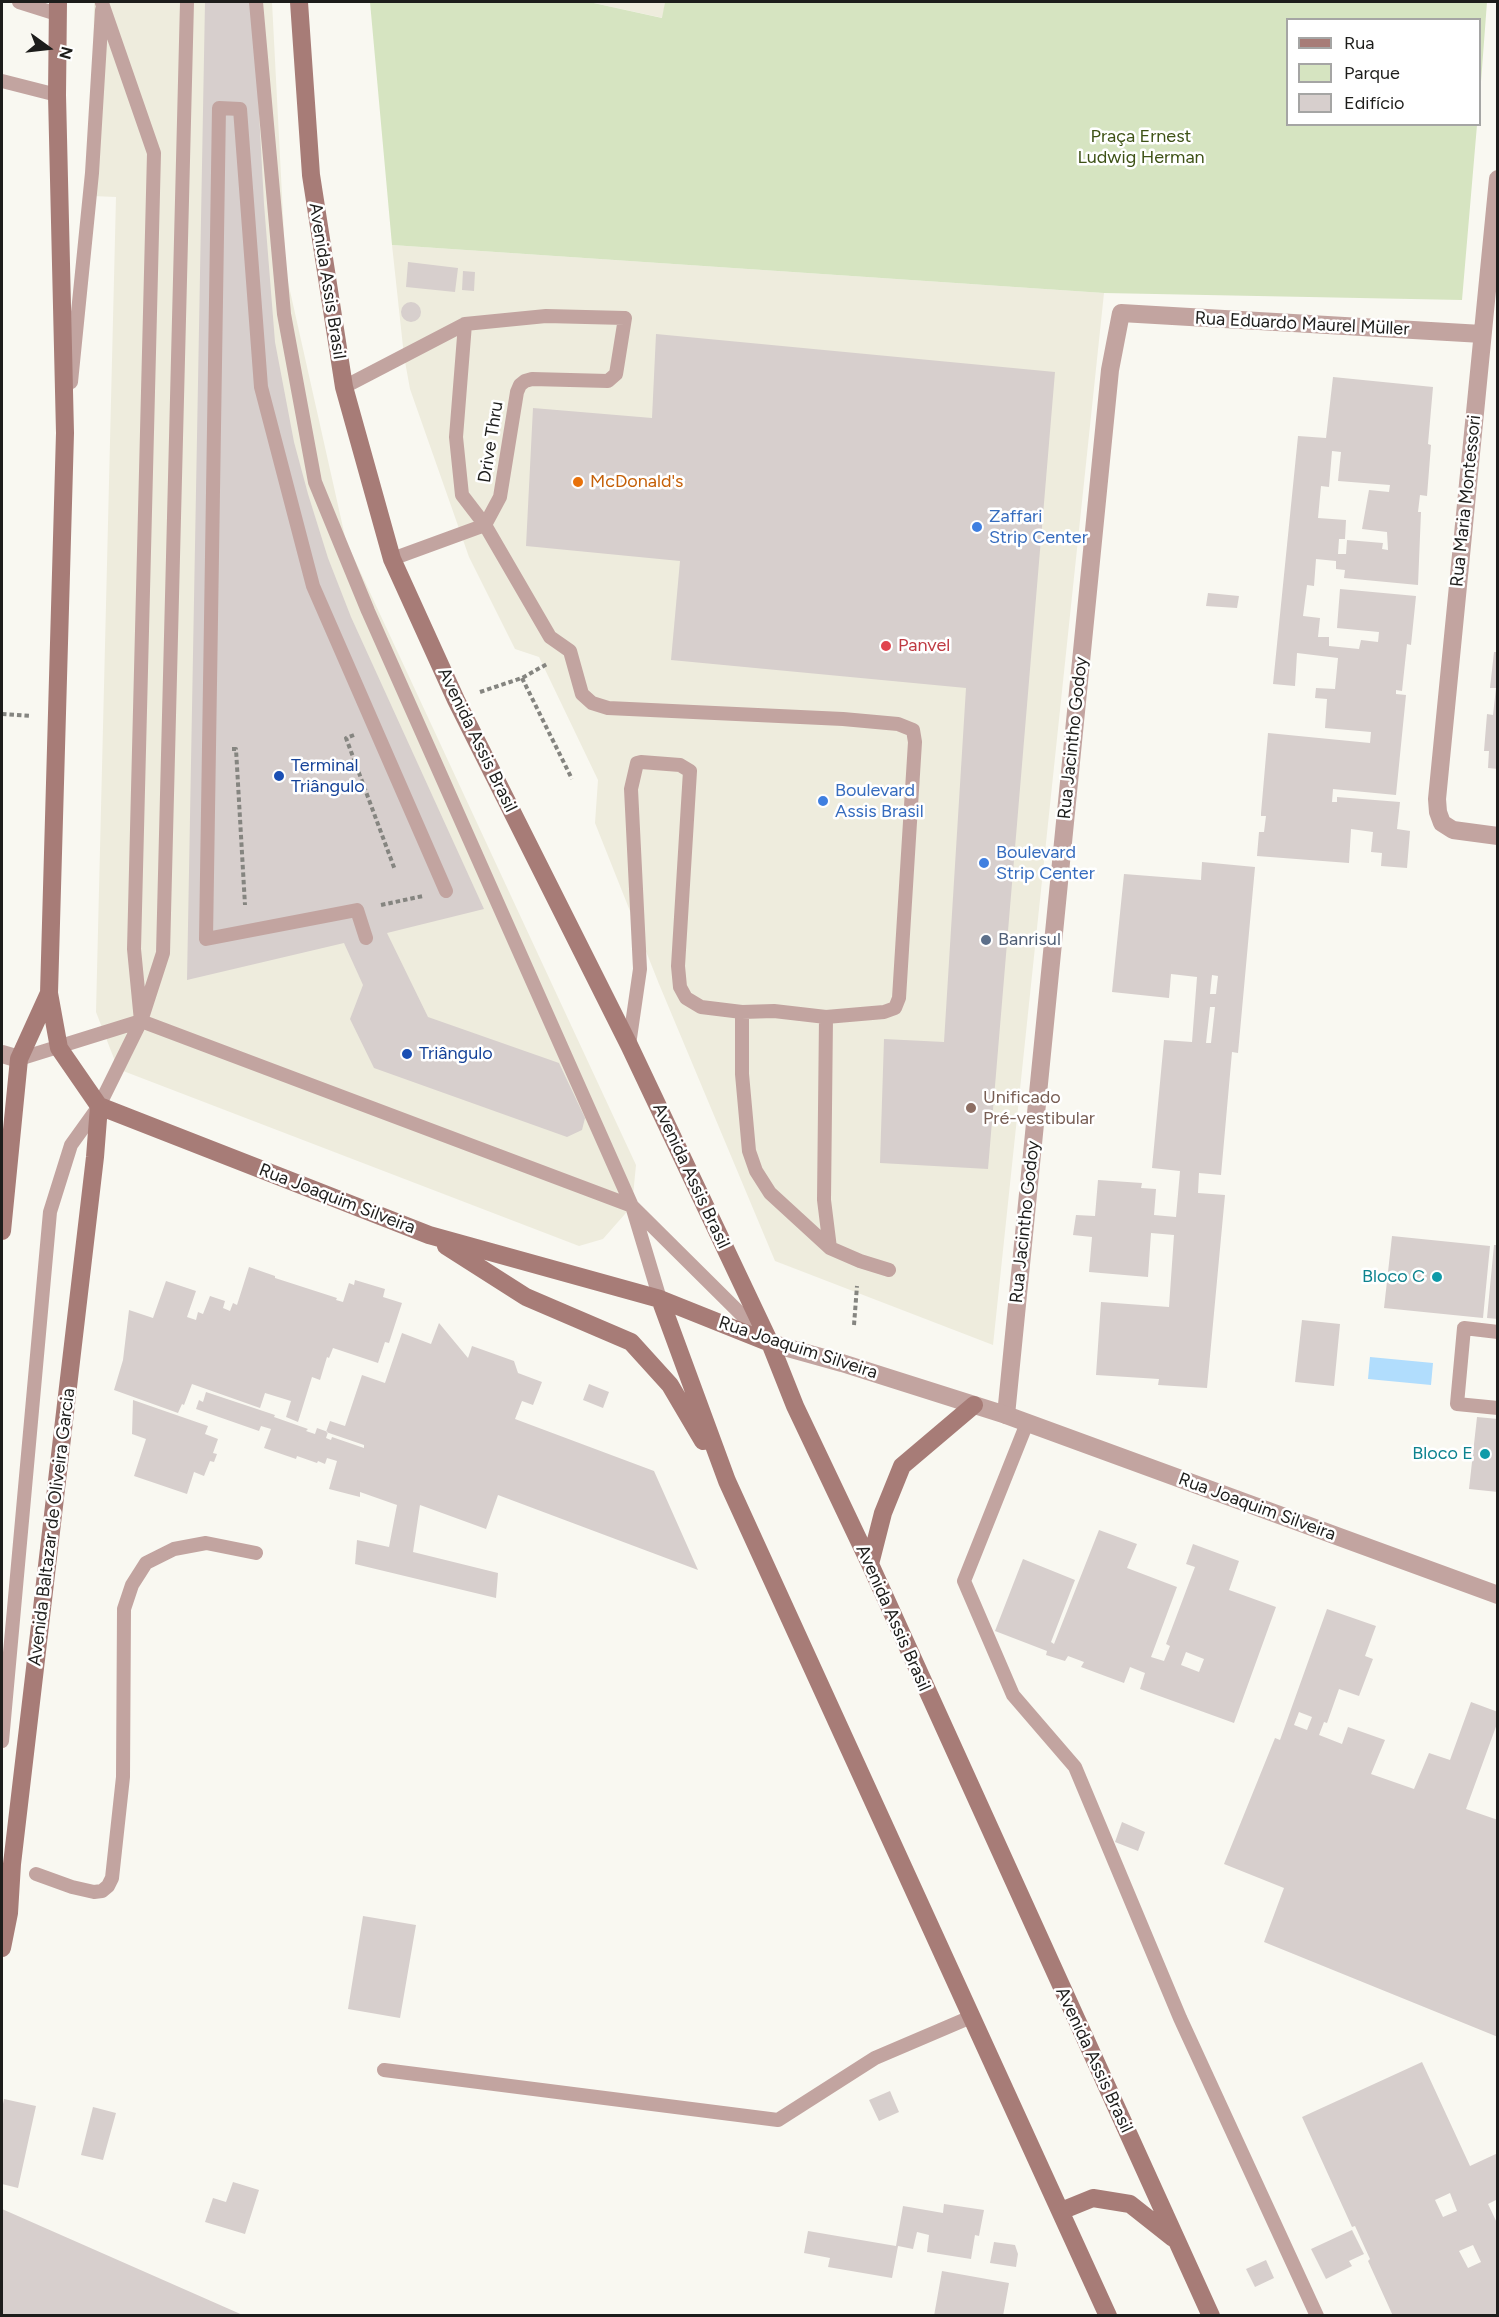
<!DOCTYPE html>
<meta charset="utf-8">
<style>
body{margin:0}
#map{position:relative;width:1499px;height:2317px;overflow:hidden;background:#f9f8f1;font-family:Figtree,sans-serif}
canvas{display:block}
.frame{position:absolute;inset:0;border:3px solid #1d1d1b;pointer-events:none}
.legend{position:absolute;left:1286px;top:18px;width:195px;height:108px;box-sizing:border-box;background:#fff;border:2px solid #a5a5a4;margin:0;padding:8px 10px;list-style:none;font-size:18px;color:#1d1d1b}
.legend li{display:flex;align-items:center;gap:12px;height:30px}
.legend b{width:30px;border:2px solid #a5a5a4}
.north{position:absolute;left:18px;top:18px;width:60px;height:60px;-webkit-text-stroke:4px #fff;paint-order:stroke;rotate:105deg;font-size:16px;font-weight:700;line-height:24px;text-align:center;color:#1d1d1b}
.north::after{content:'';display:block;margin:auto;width:21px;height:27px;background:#1d1d1b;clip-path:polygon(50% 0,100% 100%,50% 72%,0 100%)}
</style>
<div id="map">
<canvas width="1499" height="2317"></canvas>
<div class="frame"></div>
<ul class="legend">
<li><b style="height:8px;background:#a77c77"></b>Rua</li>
<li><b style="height:16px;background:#d6e4c1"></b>Parque</li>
<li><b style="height:16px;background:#d7cfcd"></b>Edifício</li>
</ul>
<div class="north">N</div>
</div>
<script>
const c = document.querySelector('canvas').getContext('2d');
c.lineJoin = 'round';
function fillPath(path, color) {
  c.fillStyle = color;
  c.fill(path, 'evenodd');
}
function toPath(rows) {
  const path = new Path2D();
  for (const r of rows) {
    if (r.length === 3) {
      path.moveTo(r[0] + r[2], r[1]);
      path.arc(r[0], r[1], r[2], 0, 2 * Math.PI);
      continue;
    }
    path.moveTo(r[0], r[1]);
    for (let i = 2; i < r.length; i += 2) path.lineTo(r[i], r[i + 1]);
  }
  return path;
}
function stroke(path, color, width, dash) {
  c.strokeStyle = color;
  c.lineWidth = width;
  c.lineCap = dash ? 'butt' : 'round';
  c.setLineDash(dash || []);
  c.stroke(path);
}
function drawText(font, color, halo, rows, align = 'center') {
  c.font = font + ' Figtree,sans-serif';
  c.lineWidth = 5;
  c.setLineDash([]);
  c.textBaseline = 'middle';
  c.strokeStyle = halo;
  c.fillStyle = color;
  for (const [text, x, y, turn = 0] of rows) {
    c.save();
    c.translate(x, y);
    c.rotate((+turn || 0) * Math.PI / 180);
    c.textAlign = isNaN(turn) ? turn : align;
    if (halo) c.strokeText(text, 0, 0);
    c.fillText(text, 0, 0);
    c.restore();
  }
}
const built = toPath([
 [94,2,272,2,286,273,346,541,636,1165,632,1206,603,1239,579,1246,118,1069,96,1012,116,197,92,196],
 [589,2,665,2,663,18],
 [392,245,1104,293,993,1345,775,1261,659,984,595,823,598,780,539,657,515,649,469,557,410,389,404,356]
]);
const green = toPath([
 [370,2,589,2,662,18,665,2,1487,2,1480,95,1480,20,1288,20,1288,124,1477,125,1462,300,1104,293,392,245]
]);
const water = toPath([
 [1370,1357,1433,1363,1431,1385,1368,1379]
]);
const building = toPath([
 [205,2,253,2,264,204,275,342,294,442,308,494,328,558,351,617,484,909,387,933,428,1017,559,1063,585,1118,582,1130,567,1137,374,1068,350,1019,363,985,344,943,187,980],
 [408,262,458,268,455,292,406,287],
 [463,271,475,272,474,291,462,290],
 [411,312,10],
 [656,334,1055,372,988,1169,880,1163,884,1039,944,1042,966,688,671,660,680,561,526,546,533,408,652,418],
 [1333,377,1433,387,1428,444,1431,445,1427,496,1420,495,1418,512,1421,512,1418,585,1344,578,1345,570,1336,569,1336,561,1316,559,1314,586,1307,585,1303,616,1320,618,1318,637,1329,637,1329,646,1359,649,1361,640,1378,642,1379,632,1337,628,1340,589,1416,596,1411,645,1407,644,1402,691,1396,690,1396,694,1406,695,1396,795,1333,789,1332,802,1337,802,1337,797,1400,802,1397,829,1410,831,1407,868,1381,866,1382,853,1371,852,1373,832,1351,829,1349,863,1257,856,1259,832,1264,832,1266,816,1261,816,1261,813,1268,733,1370,743,1371,732,1325,728,1327,699,1315,698,1316,688,1335,689,1338,658,1297,653,1295,686,1273,684,1298,436,1326,438],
 [1332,451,1341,452,1338,481,1390,485,1389,492,1369,490,1362,529,1387,532,1388,550,1382,549,1383,543,1347,540,1346,554,1338,554,1339,539,1345,539,1346,520,1318,518,1321,486,1329,487],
 [1208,593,1239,596,1237,608,1206,606],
 [1494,652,1498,652,1498,769,1488,768,1489,751,1484,751,1487,714,1493,715,1496,688,1490,688],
 [1202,862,1255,867,1238,1053,1232,1052,1221,1175,1199,1173,1198,1193,1225,1195,1207,1388,1158,1385,1159,1379,1096,1375,1101,1302,1169,1307,1174,1235,1151,1233,1148,1277,1089,1272,1092,1237,1073,1235,1076,1215,1095,1216,1098,1180,1142,1183,1141,1188,1156,1189,1154,1215,1176,1217,1180,1171,1152,1168,1164,1040,1192,1042,1197,977,1171,974,1169,998,1112,992,1124,874,1201,880],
 [1212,975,1218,976,1216,994,1210,994],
 [1210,1007,1215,1007,1211,1043,1206,1043],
 [1392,1236,1490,1246,1483,1318,1384,1308],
 [1494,1245,1498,1245,1498,1319,1487,1318],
 [249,1267,275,1276,275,1278,337,1298,336,1300,343,1302,349,1283,354,1285,355,1280,385,1289,383,1297,402,1303,389,1343,385,1342,378,1363,333,1348,329,1358,327,1357,320,1380,312,1377,298,1422,286,1417,291,1401,265,1393,260,1408,192,1384,184,1405,182,1404,178,1413,114,1390,123,1360,129,1310,153,1318,166,1281,196,1291,187,1317,196,1320,198,1312,203,1314,210,1296,225,1301,223,1308,230,1311,233,1303,237,1305],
 [1302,1320,1340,1324,1334,1386,1295,1382],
 [439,1323,468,1358,472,1346,514,1361,518,1373,542,1382,533,1405,522,1401,515,1419,654,1471,698,1570,498,1495,486,1529,420,1505,413,1552,498,1573,496,1598,355,1564,357,1540,389,1547,397,1505,360,1492,360,1497,329,1489,337,1461,327,1458,325,1464,318,1461,317,1463,297,1456,296,1459,264,1448,271,1429,261,1426,259,1431,196,1409,199,1400,203,1402,206,1392,275,1415,274,1417,308,1429,306,1431,315,1434,317,1428,328,1432,326,1438,331,1440,332,1437,364,1448,364,1445,326,1432,330,1421,345,1426,362,1375,385,1383,402,1333,431,1344],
 [589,1384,609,1392,603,1408,583,1400],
 [133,1400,208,1426,205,1434,218,1439,213,1453,217,1454,214,1462,210,1461,204,1476,194,1472,187,1494,134,1476,146,1439,132,1434],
 [1477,1417,1498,1419,1498,1492,1469,1489],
 [1099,1530,1137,1544,1127,1568,1177,1587,1151,1657,1164,1661,1170,1646,1166,1644,1195,1567,1186,1564,1193,1544,1239,1561,1229,1590,1276,1607,1234,1723,1140,1689,1145,1673,1130,1667,1124,1683,1081,1667,1084,1662,1068,1656,1065,1661,1046,1655,1047,1651,995,1631,1023,1559,1075,1580,1051,1642,1054,1644],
 [1186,1652,1204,1659,1199,1672,1181,1665],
 [1327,1609,1376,1626,1365,1656,1373,1659,1359,1696,1339,1689,1327,1723,1324,1722,1319,1735,1342,1744,1348,1727,1385,1740,1371,1774,1414,1789,1429,1753,1450,1760,1471,1702,1498,1712,1498,1721,1466,1809,1498,1820,1498,2037,1264,1942,1284,1888,1224,1864,1275,1738,1280,1740],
 [1299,1712,1312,1717,1307,1730,1294,1725],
 [1122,1822,1145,1832,1138,1851,1115,1842],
 [363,1916,416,1925,400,2018,348,2009],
 [1422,2062,1470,2166,1498,2153,1498,2199,1488,2204,1498,2225,1498,2316,1393,2316,1368,2261,1370,2259,1355,2226,1352,2227,1302,2117],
 [1450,2193,1457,2211,1443,2217,1435,2200],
 [1473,2245,1481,2262,1468,2268,1459,2251],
 [890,2091,899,2112,879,2121,869,2100],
 [4,2099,36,2106,18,2188,2,2184,2,2109],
 [93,2107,116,2113,103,2160,81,2155],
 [233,2182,259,2190,245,2234,205,2222,213,2198,226,2202],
 [944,2204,984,2210,979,2236,975,2235,971,2259,927,2252,929,2235,917,2232,913,2249,898,2246,892,2278,828,2267,830,2258,804,2253,808,2231,896,2246,903,2206,943,2213],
 [2,2209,245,2316,2,2316],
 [1352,2230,1364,2254,1349,2261,1352,2266,1326,2279,1311,2249],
 [994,2242,1015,2245,1018,2254,1016,2267,990,2263],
 [1266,2260,1274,2278,1255,2287,1246,2269],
 [942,2271,1009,2283,1003,2316,934,2316]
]);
const path = toPath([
 [522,678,572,779],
 [480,692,522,678,547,664],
 [2,714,31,716],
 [354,735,346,738,395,870],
 [232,749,236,749,245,905],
 [381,905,423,896],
 [854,1325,857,1286]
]);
const service = toPath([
 [19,2,57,14],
 [187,2,163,953,141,1021,632,1206,764,1337],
 [256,2,284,314,315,482,368,611,632,1206,660,1299],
 [2,81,57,95],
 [71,382,92,173,102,10],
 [344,387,465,324],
 [392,559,485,525,500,497,517,392,520,385,525,381,532,379,608,381,616,374,617,368,625,318,546,316,465,324,456,437,462,495,485,525,550,637,570,651,582,694,592,703,608,708,843,719,898,724,913,730,915,742,899,998,895,1008,884,1012,826,1017,774,1011,742,1012,701,1007,686,998,680,987,678,966,690,771,680,765,641,762,637,763,631,789,640,969,629,1045],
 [366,938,357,910,206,939,219,108,240,109,261,387,313,586,446,891],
 [742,1012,742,1074,749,1151,756,1171,770,1193,830,1248,860,1261,889,1270],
 [826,1017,824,1200,830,1248],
 [19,1059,141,1021],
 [1498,1332,1464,1328,1457,1404,1498,1408],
 [1027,1423,964,1581,1013,1695,1075,1767,1180,2018,1317,2316],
 [2,1741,50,1212,71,1145,99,1106,141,1021,134,949,154,153,102,3],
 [36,1874,72,1887,94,1892,102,1891,108,1886,112,1878,123,1777,124,1609,132,1585,146,1563,174,1549,206,1543,256,1553],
 [384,2070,778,2120,875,2058,971,2017]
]);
const minor = toPath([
 [1498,179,1437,799,1438,812,1442,823,1453,830,1498,836],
 [1006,1415,1110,370,1121,313,1482,334]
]);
const tertiary = toPath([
 [2,1054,19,1059],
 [770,1343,842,1363,1006,1415,1498,1595]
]);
const secondary = toPath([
 [58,2,57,95,65,433,49,993,59,1048,99,1106],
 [299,2,311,175,344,387,392,559,456,700,629,1045,770,1343,795,1406,870,1564,1211,2316],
 [99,1106,429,1235,660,1299,770,1343],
 [2,1231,19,1059,49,993],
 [446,1246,526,1297,631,1342,670,1385,703,1441],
 [660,1299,727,1481,1108,2316],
 [870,1564,883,1513,902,1466,974,1405],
 [2,1948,9,1913,12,1864,95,1157,99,1106],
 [1061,2211,1093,2198,1130,2204,1173,2238]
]);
const markers = [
 [578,482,6,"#e8710a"],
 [977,527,6,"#3f7fe0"],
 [886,646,6,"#e0444e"],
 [279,776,6,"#1a4fb4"],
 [823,801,6,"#3f7fe0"],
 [984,863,6,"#3f7fe0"],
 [986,940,6,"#5c6f8a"],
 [407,1054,6,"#1a4fb4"],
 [971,1108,6,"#8d6e63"],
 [1437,1277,6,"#0f9aa8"],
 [1485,1454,6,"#0f9aa8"]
];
const parkNames = [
 ["Praça Ernest",1141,137],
 ["Ludwig Herman",1141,158]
];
const streetNames = [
 ["Avenida Assis Brasil",327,281,81],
 ["Rua Eduardo Maurel Müller",1302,324,3],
 ["Drive Thru",491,442,-81],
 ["Rua Maria Montessori",1466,501,-84],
 ["Rua Jacintho Godoy",1073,738,-84],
 ["Avenida Assis Brasil",477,740,64],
 ["Avenida Assis Brasil",691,1176,65],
 ["Rua Joaquim Silveira",337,1199,21],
 ["Rua Jacintho Godoy",1025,1222,-84],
 ["Rua Joaquim Silveira",798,1348,18],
 ["Rua Joaquim Silveira",1257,1507,20],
 ["Avenida Baltazar de Oliveira Garcia",52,1527,-83],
 ["Avenida Assis Brasil",893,1618,66],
 ["Avenida Assis Brasil",1094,2060,65]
];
const foodNames = [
 ["McDonald's",590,482]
];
const shopNames = [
 ["Zaffari",989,517],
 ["Strip Center",989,538],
 ["Boulevard",835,791],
 ["Assis Brasil",835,812],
 ["Boulevard",996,853],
 ["Strip Center",996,874]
];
const healthNames = [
 ["Panvel",898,646]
];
const transitNames = [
 ["Terminal",291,766],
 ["Triângulo",291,787],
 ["Triângulo",419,1054]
];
const serviceNames = [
 ["Banrisul",998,940]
];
const educationNames = [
 ["Unificado",983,1098],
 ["Pré-vestibular",983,1119]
];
const cultureNames = [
 ["Bloco C",1425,1277],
 ["Bloco E",1473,1454]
];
fillPath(built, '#eeecdd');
fillPath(green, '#d6e4c1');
fillPath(water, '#b1ddfd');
fillPath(building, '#d7cfcd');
stroke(path, '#858580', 4, [4.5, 3]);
stroke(service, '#c2a4a0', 14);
stroke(minor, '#c2a4a0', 18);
stroke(tertiary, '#c2a4a0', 18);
stroke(secondary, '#a77c77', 18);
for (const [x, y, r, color] of markers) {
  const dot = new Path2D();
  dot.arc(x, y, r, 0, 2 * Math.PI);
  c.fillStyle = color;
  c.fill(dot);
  stroke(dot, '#fff', 2);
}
drawText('18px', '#3e5216', '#fff', parkNames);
drawText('18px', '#1d1d1b', '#fff', streetNames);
drawText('18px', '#c56008', '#fff', foodNames, 'left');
drawText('18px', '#366cbe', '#fff', shopNames, 'left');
drawText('18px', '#be3a42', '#fff', healthNames, 'left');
drawText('18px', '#164399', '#fff', transitNames, 'left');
drawText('18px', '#4e5e75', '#fff', serviceNames, 'left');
drawText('18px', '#785e54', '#fff', educationNames, 'left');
drawText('18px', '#0d838f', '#fff', cultureNames, 'right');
</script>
